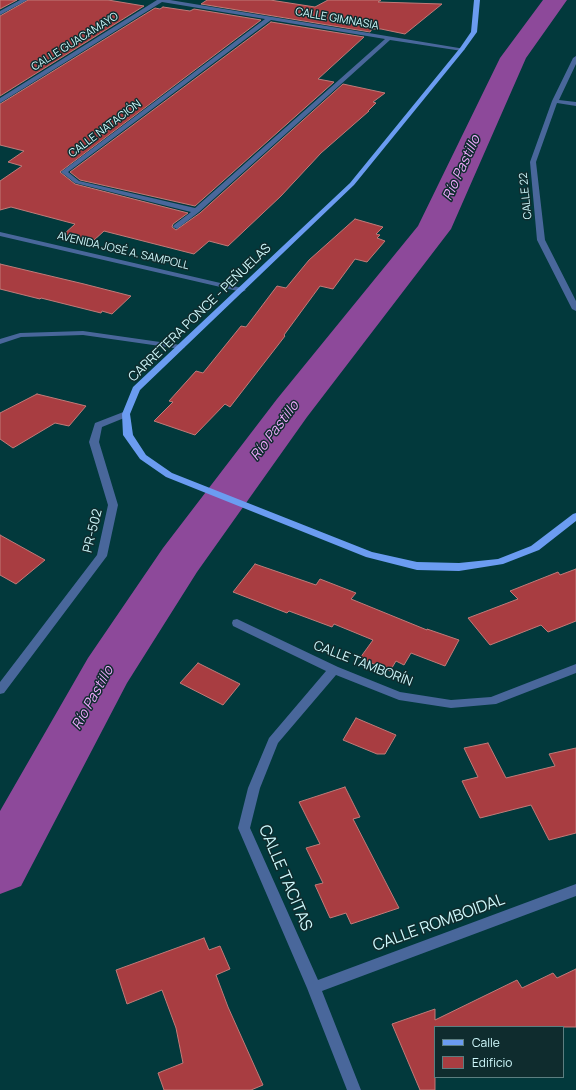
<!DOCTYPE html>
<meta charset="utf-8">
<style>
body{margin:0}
#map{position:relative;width:576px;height:1090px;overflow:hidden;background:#02393c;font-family:Manrope,sans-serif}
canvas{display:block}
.legend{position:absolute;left:434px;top:1026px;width:130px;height:52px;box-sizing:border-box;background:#0f2c2e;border:1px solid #5c7e80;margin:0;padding:5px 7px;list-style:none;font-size:12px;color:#cff9fc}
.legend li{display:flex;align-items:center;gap:8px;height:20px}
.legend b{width:20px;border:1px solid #5c7e80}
</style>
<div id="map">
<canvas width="576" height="1090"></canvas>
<ul class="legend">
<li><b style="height:5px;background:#6b9cf1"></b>Calle</li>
<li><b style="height:11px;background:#a83d41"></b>Edificio</li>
</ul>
</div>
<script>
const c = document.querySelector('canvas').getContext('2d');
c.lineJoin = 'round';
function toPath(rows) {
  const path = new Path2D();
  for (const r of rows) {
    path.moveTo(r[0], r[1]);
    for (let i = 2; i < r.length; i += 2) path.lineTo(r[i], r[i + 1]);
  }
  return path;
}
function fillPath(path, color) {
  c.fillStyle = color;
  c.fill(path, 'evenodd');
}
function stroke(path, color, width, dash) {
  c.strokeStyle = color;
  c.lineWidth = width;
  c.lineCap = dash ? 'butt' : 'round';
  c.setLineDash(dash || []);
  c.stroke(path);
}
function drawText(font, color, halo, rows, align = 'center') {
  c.font = font + ' Manrope,sans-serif';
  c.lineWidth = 3;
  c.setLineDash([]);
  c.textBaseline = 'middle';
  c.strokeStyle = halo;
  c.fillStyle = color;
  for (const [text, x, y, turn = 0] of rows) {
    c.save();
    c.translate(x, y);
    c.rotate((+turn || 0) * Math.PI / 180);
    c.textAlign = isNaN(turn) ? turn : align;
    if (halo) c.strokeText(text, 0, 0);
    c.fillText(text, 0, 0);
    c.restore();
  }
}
const river = toPath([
 [543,0,567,0,526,58,451,229,307,417,197,572,127,683,21,886,0,894,0,811,88,658,163,548,277,399,418,226,500,58,543,0]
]);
const building = toPath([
 [0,0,17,0,0,9,0,0],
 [28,0,108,0,144,6,0,96,0,16,28,0],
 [207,0,270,0,315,7,328,0,381,0,378,2,442,4,405,34,381,29,372,29,370,32,201,4,207,0],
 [163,7,190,11,194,9,261,20,60,172,75,184,188,213,173,224,172,227,176,230,200,213,343,84,385,93,373,102,376,103,368,111,369,111,321,153,281,196,228,246,209,241,194,254,104,231,93,241,63,235,75,224,11,207,0,210,0,181,22,166,8,162,24,151,0,145,0,104,155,8,160,9,163,7],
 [271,22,364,37,318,79,334,82,195,206,80,180,70,172,271,22],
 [355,219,383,227,376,234,380,235,377,238,385,241,367,262,355,259,333,289,320,286,284,335,285,336,230,407,225,404,195,435,154,421,173,402,169,401,196,371,203,373,241,326,246,327,277,286,286,288,309,260,355,219],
 [0,264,84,284,131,296,112,314,102,311,101,313,41,298,40,299,0,289,0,264],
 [37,394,86,406,69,426,55,423,13,448,0,439,0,413,37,394],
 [0,535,45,560,16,584,0,575,0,535],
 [255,564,316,585,320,579,356,593,351,599,427,630,427,629,459,640,445,666,411,653,404,665,396,661,390,671,360,658,373,640,334,624,332,627,289,611,287,613,233,592,255,564],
 [576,569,576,621,548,632,541,625,490,645,468,618,518,599,510,591,558,572,560,575,576,569],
 [198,663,240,684,223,705,180,683,198,663],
 [356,718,396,735,385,754,377,754,343,740,356,718],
 [488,743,506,778,555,766,549,754,576,748,576,833,549,840,531,805,480,818,462,781,478,777,464,748,488,743],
 [345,787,360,817,353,819,399,908,351,924,346,913,330,918,315,885,323,883,306,848,320,844,299,802,345,787],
 [204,938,209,950,220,946,230,969,216,975,228,1007,263,1085,251,1090,164,1090,158,1073,183,1063,176,1028,162,990,127,1004,116,970,204,938],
 [576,969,576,1027,435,1027,435,1090,420,1090,392,1024,435,1009,435,1020,517,980,522,988,553,973,557,978,576,969]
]);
const minor = toPath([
 [20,0,27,0,0,15,0,11,20,0],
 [157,0,170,0,465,49,462,51,390,40,199,212,177,229,173,227,174,225,191,212,75,183,61,172,265,19,162,2,0,103,0,98,157,0],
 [271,20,385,39,195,208,79,181,68,172,271,20],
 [576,56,576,64,559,100,576,102,576,106,557,103,536,162,545,240,576,301,576,311,572,309,537,240,530,162,552,101,573,58,576,56],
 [83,331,181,345,185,347,181,349,83,335,21,337,0,344,0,339,20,333,83,331],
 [237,619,338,667,400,692,451,700,491,697,576,664,576,673,496,704,451,708,399,700,336,675,278,743,260,788,250,828,318,980,576,884,576,896,322,991,361,1090,347,1090,307,988,238,828,248,788,269,738,326,671,233,626,232,623,233,620,237,619]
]);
const tertiary = toPath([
 [0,232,242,288,246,290,242,292,0,236,0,232],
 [126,411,130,414,129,416,102,427,99,442,118,505,107,556,4,693,0,694,0,682,97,555,108,505,89,442,95,423,126,411]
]);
const primary = toPath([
 [474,0,480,0,477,32,464,50,354,185,140,390,130,414,133,435,146,455,172,473,372,552,417,562,459,563,498,559,531,546,573,514,576,513,576,521,539,550,503,564,459,571,417,570,366,557,166,477,140,459,123,435,122,414,133,387,350,183,460,48,471,32,474,0]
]);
const farStreetnames = [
 ["CALLE GIMNASIA",337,19,10],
 ["CALLE GUACAMAYO",75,42,-32],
 ["CALLE NATACIÓN",105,129,-37],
 ["CALLE 22",526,196,-96],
 ["AVENIDA JOSÉ A. SAMPOLL",123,251,13]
];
const streetNames = [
 ["CARRETERA PONCE - PEÑUELAS",200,313,-44],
 ["PR-502",93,531,-76],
 ["CALLE TAMBORÍN",363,664,21]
];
const waterNames = [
 ["Río Pastillo",462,168,-65],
 ["Río Pastillo",275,431,-53],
 ["Río Pastillo",93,698,-61]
];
const nearStreetnames = [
 ["CALLE TACITAS",285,878,67],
 ["CALLE ROMBOIDAL",439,923,-20]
];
fillPath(river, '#8d499a');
fillPath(building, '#a83d41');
stroke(building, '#c07b79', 1);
fillPath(minor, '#49679b');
fillPath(tertiary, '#49679b');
fillPath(primary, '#6b9cf1');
drawText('11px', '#cff9fc', '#0f2c2e', farStreetnames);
drawText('13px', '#cff9fc', '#0f2c2e', streetNames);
drawText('italic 14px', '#efa8fc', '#0f2c2e', waterNames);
drawText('16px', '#cff9fc', '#0f2c2e', nearStreetnames);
</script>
